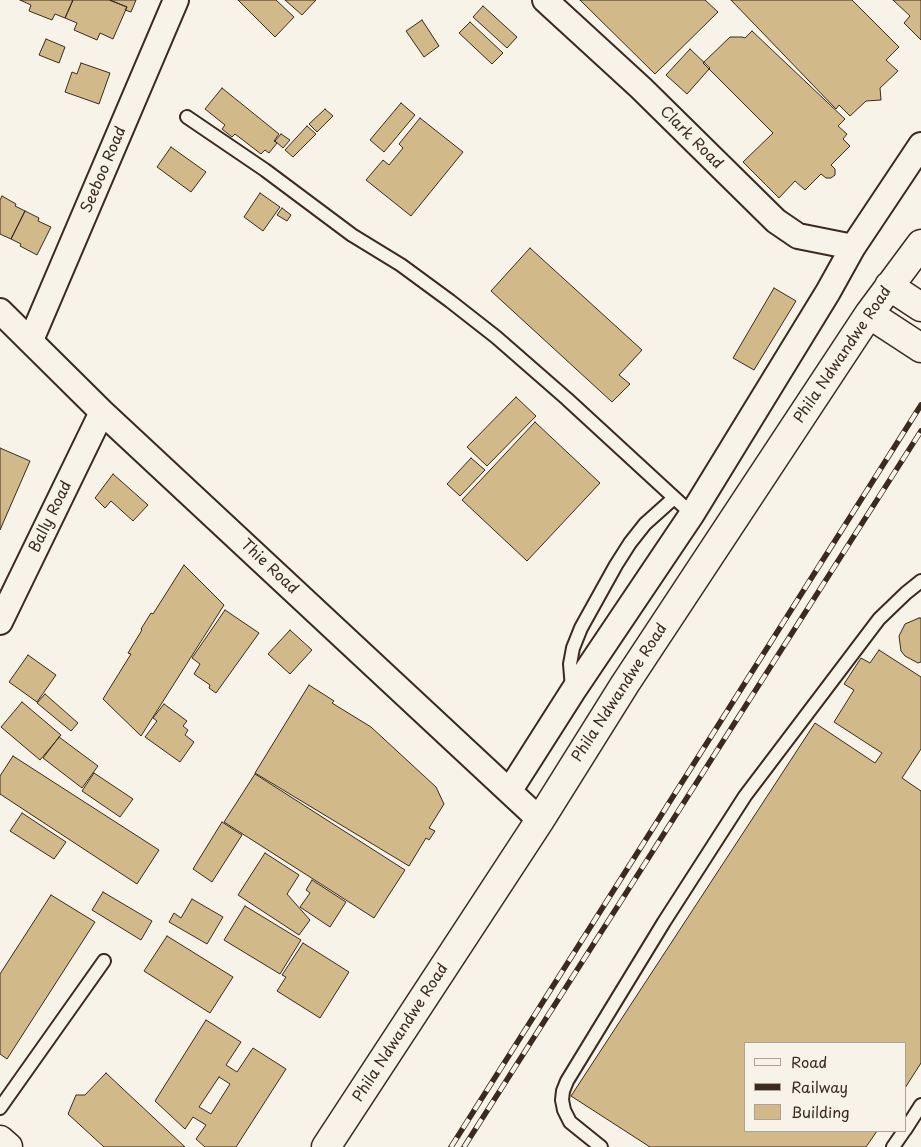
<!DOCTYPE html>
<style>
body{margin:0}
#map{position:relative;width:921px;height:1147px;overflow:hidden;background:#f7f3e8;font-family:"Playpen Sans",sans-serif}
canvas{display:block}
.legend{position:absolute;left:744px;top:1042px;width:162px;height:90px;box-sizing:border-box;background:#f7f3e8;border:1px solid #aca397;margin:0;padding:6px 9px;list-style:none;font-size:15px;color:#3b2a1e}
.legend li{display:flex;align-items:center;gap:10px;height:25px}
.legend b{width:25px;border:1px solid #aca397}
</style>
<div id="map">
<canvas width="921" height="1147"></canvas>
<ul class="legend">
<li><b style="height:6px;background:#f7f3e8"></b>Road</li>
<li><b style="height:6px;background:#3b2a1e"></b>Railway</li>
<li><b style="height:14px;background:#d1b989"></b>Building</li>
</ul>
</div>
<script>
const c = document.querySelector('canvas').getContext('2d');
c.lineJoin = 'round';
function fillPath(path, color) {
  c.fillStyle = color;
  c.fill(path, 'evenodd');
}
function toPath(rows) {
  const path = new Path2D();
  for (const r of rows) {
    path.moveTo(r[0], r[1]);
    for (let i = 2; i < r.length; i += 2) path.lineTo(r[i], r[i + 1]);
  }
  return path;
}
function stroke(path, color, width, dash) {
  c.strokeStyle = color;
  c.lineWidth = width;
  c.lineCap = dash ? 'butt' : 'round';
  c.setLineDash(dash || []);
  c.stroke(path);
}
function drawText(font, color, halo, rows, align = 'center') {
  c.font = font + ' "Playpen Sans",sans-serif';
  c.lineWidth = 5;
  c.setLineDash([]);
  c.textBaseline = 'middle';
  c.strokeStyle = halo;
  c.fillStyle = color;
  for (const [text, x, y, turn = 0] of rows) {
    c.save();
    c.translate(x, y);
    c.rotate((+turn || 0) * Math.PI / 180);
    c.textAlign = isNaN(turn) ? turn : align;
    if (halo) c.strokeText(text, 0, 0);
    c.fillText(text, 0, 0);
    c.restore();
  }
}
const building = toPath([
 [20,0,73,0,65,18,55,14,52,20,29,11,31,5,20,0],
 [73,0,109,0,127,7,113,39,100,33,97,40,74,30,77,23,65,18,73,0],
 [110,0,136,0,131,12,125,10,127,7,110,0],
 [238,0,276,0,294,17,275,37,238,0],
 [285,0,316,0,302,15,285,0],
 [580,0,705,0,718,12,655,74,580,0],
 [731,0,852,0,899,47,886,60,898,71,880,88,881,100,866,101,850,116,839,105,836,109,731,0],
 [893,0,921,0,921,40,904,23,910,16,893,0],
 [483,6,517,37,507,48,473,17,483,6],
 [422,20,439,46,424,57,406,31,422,20],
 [470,22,503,53,492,64,459,33,470,22],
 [752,31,845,119,838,126,847,134,843,139,850,146,831,165,835,169,835,175,831,178,826,178,821,174,805,190,795,181,779,198,743,162,773,133,703,63,730,37,742,37,745,38,752,31],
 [46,39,65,47,59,63,39,55,46,39],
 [690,49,710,68,687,94,666,75,690,49],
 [81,63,110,73,99,104,65,92,72,72,77,74,81,63],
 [222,88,279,134,274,141,277,143,269,153,265,150,261,154,235,134,232,137,222,129,225,125,205,109,222,88],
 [401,103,415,115,384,152,370,140,401,103],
 [325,109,333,116,317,132,309,124,325,109],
 [420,118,463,152,411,216,366,180,383,160,389,165,403,148,399,144,420,118],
 [307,126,316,134,293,157,285,150,307,126],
 [281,134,290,140,283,148,275,141,281,134],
 [171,147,206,172,191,192,157,167,171,147],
 [260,193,280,207,263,231,244,217,260,193],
 [2,196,16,204,15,206,25,211,11,239,0,234,0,200,2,196],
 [282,208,291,215,287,221,277,215,282,208],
 [25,211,39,218,38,221,51,227,37,255,20,246,21,244,11,239,25,211],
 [530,248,642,350,619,375,630,384,612,402,491,291,530,248],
 [774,288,796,301,754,370,733,358,774,288],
 [516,397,536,416,487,466,467,447,516,397],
 [535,422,600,483,527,561,462,500,535,422],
 [0,448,30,461,0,530,0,448],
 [471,458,485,470,460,496,447,484,471,458],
 [113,474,148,505,133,521,111,501,105,508,95,498,113,474],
 [184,565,224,605,141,736,103,699,131,654,128,653,142,630,141,629,151,613,153,614,184,565],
 [225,610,259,633,216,693,209,688,210,685,194,674,200,664,192,658,225,610],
 [919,618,921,618,921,662,918,663,905,656,901,651,899,636,905,624,919,618],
 [290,630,312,650,290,674,268,654,290,630],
 [879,650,921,677,921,749,902,778,921,791,921,1063,905,1088,905,1043,745,1043,745,1131,877,1131,866,1147,650,1147,571,1096,815,723,875,763,882,753,834,722,854,690,844,684,861,658,870,663,879,650],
 [28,655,56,675,37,702,9,682,28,655],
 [309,685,334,701,332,703,371,727,436,787,444,804,429,828,435,831,429,840,426,838,409,866,255,773,309,685],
 [45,694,78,723,71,731,37,703,45,694],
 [22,702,61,735,40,760,1,727,22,702],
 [164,704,187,721,183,726,188,730,185,735,194,742,180,762,145,737,157,721,153,718,164,704],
 [59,737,98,766,82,788,43,758,59,737],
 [13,756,159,850,137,884,0,794,0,776,13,756],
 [94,773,133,799,120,817,82,791,94,773],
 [255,774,405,870,374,918,224,822,255,774],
 [22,813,66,842,54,859,10,831,22,813],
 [222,822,242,835,212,882,193,869,222,822],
 [265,853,299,875,287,894,310,920,299,935,238,895,265,853],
 [312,880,346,902,330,927,300,907,310,893,306,890,312,880],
 [103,892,152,921,141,940,92,910,103,892],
 [51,895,95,922,7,1059,0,1054,0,974,51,895],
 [192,899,223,917,207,944,169,922,174,913,181,918,192,899],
 [245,906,301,940,280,974,224,940,245,906],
 [167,936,233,977,210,1013,144,971,167,936],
 [303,943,349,972,320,1018,277,991,286,977,282,975,303,943],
 [206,1020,241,1042,226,1065,237,1072,253,1048,286,1069,236,1147,205,1147,196,1139,206,1125,193,1117,185,1129,155,1101,206,1020],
 [219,1077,230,1084,211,1114,199,1107,219,1077],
 [106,1073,185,1147,104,1147,68,1114,76,1095,85,1095,106,1073]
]);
const lane = toPath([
 [187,117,265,170,352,235,401,265,450,301,496,337,567,399,692,514],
 [572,688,570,664,573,648,581,628,616,565,630,543,645,524,674,498],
 [0,1108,104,961],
 [905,1130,921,1105],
 [601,1147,570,1122,564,1110,562,1100,563,1091,567,1081,664,922,745,796,879,619,906,593,921,581],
 [893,1147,904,1131]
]);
const street = toPath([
 [545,0,641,88,776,221,798,236,853,247],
 [0,311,102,412,540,820],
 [31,340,176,0],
 [0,622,102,412],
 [510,790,573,691,692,514,828,292,853,247,921,145]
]);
const secondary = toPath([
 [889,286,921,307],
 [869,314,921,348],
 [0,1140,8,1147],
 [326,1147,540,820,625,684,869,314,921,244]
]);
const rail = toPath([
 [451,1147,921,405],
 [464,1147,921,431]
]);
const streetNames = [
 ["Clark Road",691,138,45],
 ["Seeboo Road",104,170,-67],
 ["Phila Ndwandwe Road",843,355,-56],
 ["Bally Road",51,517,-64],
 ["Thie Road",269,567,43],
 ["Phila Ndwandwe Road",620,693,-57],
 ["Phila Ndwandwe Road",401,1033,-57]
];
fillPath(building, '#d1b989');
stroke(building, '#3b2a1e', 1);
stroke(lane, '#3b2a1e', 16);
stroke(street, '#3b2a1e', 28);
stroke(secondary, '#3b2a1e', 31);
stroke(lane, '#f7f3e8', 12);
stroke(street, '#f7f3e8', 24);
stroke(secondary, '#f7f3e8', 28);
stroke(rail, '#3b2a1e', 5.5);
stroke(rail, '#f7f3e8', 4, [11]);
drawText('15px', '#3b2a1e', '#f7f3e8', streetNames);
</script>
